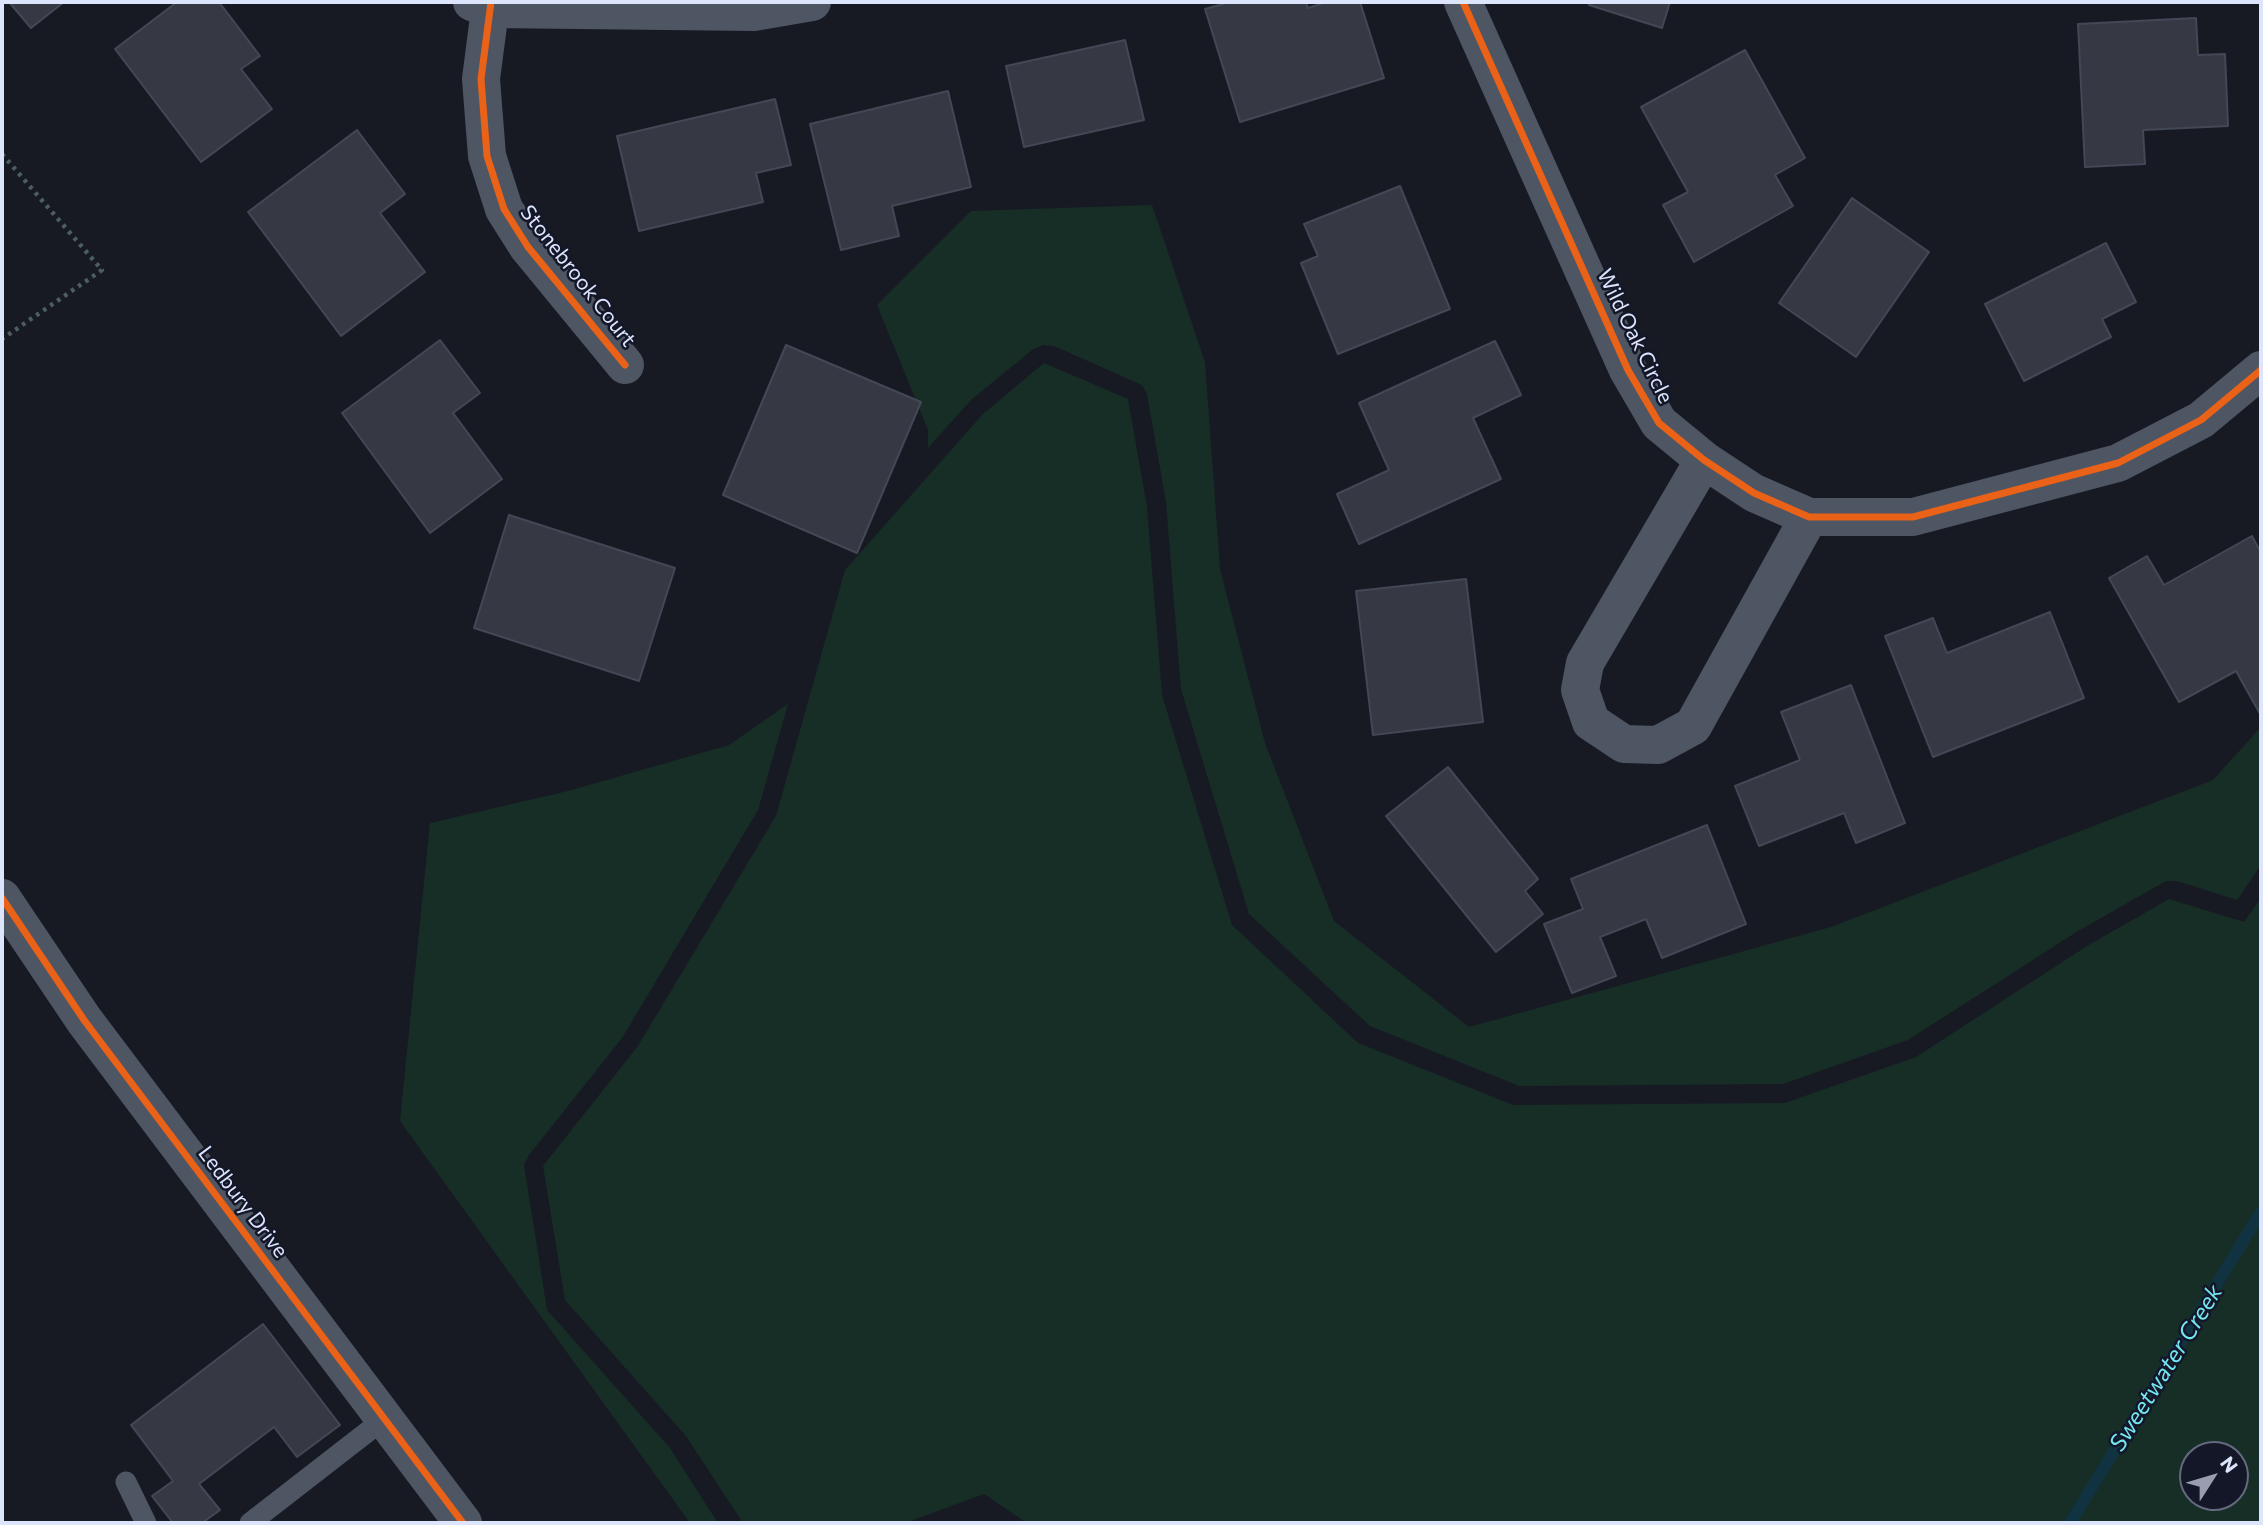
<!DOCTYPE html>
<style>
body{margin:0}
#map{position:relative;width:2263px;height:1525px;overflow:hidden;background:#181a23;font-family:Commissioner,sans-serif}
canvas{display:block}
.frame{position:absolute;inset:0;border:4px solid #dde5fc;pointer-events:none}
.north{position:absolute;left:2179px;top:1441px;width:70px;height:70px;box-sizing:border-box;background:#131728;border:2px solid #64697d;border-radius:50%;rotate:53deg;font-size:19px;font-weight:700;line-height:28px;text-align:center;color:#dde5fc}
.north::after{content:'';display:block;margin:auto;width:24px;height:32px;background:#989eb0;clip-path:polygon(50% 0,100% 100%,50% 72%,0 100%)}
</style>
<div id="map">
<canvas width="2263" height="1525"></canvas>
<div class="frame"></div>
<div class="north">N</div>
</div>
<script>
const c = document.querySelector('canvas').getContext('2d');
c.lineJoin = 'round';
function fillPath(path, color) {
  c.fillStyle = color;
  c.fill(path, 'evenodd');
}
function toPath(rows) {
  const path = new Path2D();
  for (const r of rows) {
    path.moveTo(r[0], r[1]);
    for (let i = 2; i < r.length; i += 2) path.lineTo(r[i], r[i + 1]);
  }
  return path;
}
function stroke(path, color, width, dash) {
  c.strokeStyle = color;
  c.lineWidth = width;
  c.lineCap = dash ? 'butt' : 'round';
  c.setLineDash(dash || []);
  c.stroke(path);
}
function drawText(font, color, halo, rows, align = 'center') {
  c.font = font + ' Commissioner,sans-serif';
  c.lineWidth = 5;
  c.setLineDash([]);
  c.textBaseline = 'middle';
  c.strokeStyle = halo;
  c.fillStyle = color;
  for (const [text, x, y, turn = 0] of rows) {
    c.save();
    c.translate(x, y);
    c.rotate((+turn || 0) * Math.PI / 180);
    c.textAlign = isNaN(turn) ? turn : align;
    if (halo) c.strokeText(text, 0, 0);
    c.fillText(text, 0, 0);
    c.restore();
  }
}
const green = toPath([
 [1152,205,1205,362,1220,569,1265,743,1334,921,1469,1027,1831,927,2213,780,2261,727,2261,865,2237,900,2177,881,2166,881,2078,931,1908,1040,1783,1084,1519,1086,1370,1026,1249,914,1181,689,1166,502,1147,394,1142,385,1054,346,1043,345,1032,350,971,400,928,448,928,430,877,305,971,211],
 [1044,363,1128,399,1147,507,1162,695,1232,925,1358,1043,1513,1105,1785,1103,1916,1057,2087,946,2169,899,2244,922,2261,898,2261,1523,1027,1523,984,1494,905,1523,743,1523,686,1436,565,1300,543,1166,638,1046,776,816,845,570,983,414],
 [2193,1455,2235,1455,2235,1497,2193,1497],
 [788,704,758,810,622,1038,529,1155,524,1165,547,1310,670,1448,718,1523,690,1523,400,1121,430,823,568,791,729,745]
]);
const stream = toPath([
 [2070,1523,2261,1212]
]);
const building = toPath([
 [9,2,64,2,31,28,9,2],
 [177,2,219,2,260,56,241,69,272,109,201,162,115,49,177,2],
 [1230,2,1306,2,1308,8,1327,2,1360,2,1384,78,1240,122,1205,9,1230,2],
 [1590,2,1670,2,1662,28,1589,5,1590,2],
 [2196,18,2198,55,2225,54,2228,126,2143,130,2145,164,2085,167,2078,24,2196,18],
 [1125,40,1144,120,1024,147,1006,66,1125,40],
 [1745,50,1805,158,1775,175,1793,206,1694,262,1663,205,1688,192,1641,107,1745,50],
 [948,91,971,187,892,206,899,236,841,250,810,124,948,91],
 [775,99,791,165,756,173,763,202,639,231,617,136,775,99],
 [357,130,405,194,380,213,425,272,341,336,248,212,357,130],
 [1400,186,1450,309,1338,354,1301,263,1318,256,1304,224,1400,186],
 [1852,198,1929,252,1856,357,1779,303,1852,198],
 [2106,243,2136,302,2102,319,2111,337,2024,381,1985,304,2106,243],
 [440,340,480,393,453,413,502,479,430,533,342,413,440,340],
 [1495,341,1521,395,1473,418,1501,479,1359,544,1337,494,1389,470,1359,403,1495,341],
 [786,345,921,402,857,553,723,495,786,345],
 [509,515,675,568,639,681,474,628,509,515],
 [2252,536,2261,553,2261,711,2259,712,2236,671,2179,702,2109,578,2147,556,2164,585,2252,536],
 [1466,579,1483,722,1373,735,1356,591,1466,579],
 [2050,612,2084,698,1933,757,1885,636,1933,618,1947,653,2050,612],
 [1851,685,1905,823,1856,843,1844,813,1759,846,1735,786,1800,760,1781,712,1851,685],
 [1448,767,1538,879,1525,891,1543,914,1496,952,1386,816,1448,767],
 [1707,825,1746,924,1662,958,1646,919,1600,937,1616,976,1572,993,1544,924,1583,909,1571,879,1707,825],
 [263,1324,340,1425,297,1457,274,1427,199,1484,220,1510,202,1523,173,1523,152,1496,173,1481,131,1425,263,1324]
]);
const path = toPath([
 [2,154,102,270,2,339]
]);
const service = toPath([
 [126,1482,146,1523],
 [250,1523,384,1419]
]);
const minor = toPath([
 [472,2,490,9,754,12,812,2],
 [491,2,481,79,487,156,504,209,528,247,625,365],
 [1463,2,1628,370,1659,423,1704,460,1754,493,1809,517,1913,517,2118,463,2201,420,2261,370],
 [1704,460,1585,663,1580,690,1591,722,1624,744,1658,745,1693,726,1809,517],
 [2,898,84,1020,463,1523]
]);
const cycleway = toPath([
 [491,2,481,79,487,156,504,209,528,247,625,365],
 [1463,2,1628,370,1659,423,1704,460,1754,493,1809,517,1913,517,2118,463,2201,420,2261,370],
 [2,898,84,1020,463,1523]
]);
const streetNames = [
 ["Stonebrook Court",578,276,52],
 ["Wild Oak Circle",1635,336,64],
 ["Ledbury Drive",243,1202,53]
];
const waterNames = [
 ["Sweetwater Creek",2166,1368,-58]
];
fillPath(green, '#162e26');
stroke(stream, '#113341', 12);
fillPath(building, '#363944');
stroke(building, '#434856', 2);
stroke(path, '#4c5e61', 4.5, [3.5, 5]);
stroke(service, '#4e5563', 21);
stroke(minor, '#4e5563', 38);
stroke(cycleway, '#ea6118', 7);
drawText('21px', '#dde5fc', '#131728', streetNames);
drawText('italic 23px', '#74e7f3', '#131728', waterNames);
</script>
